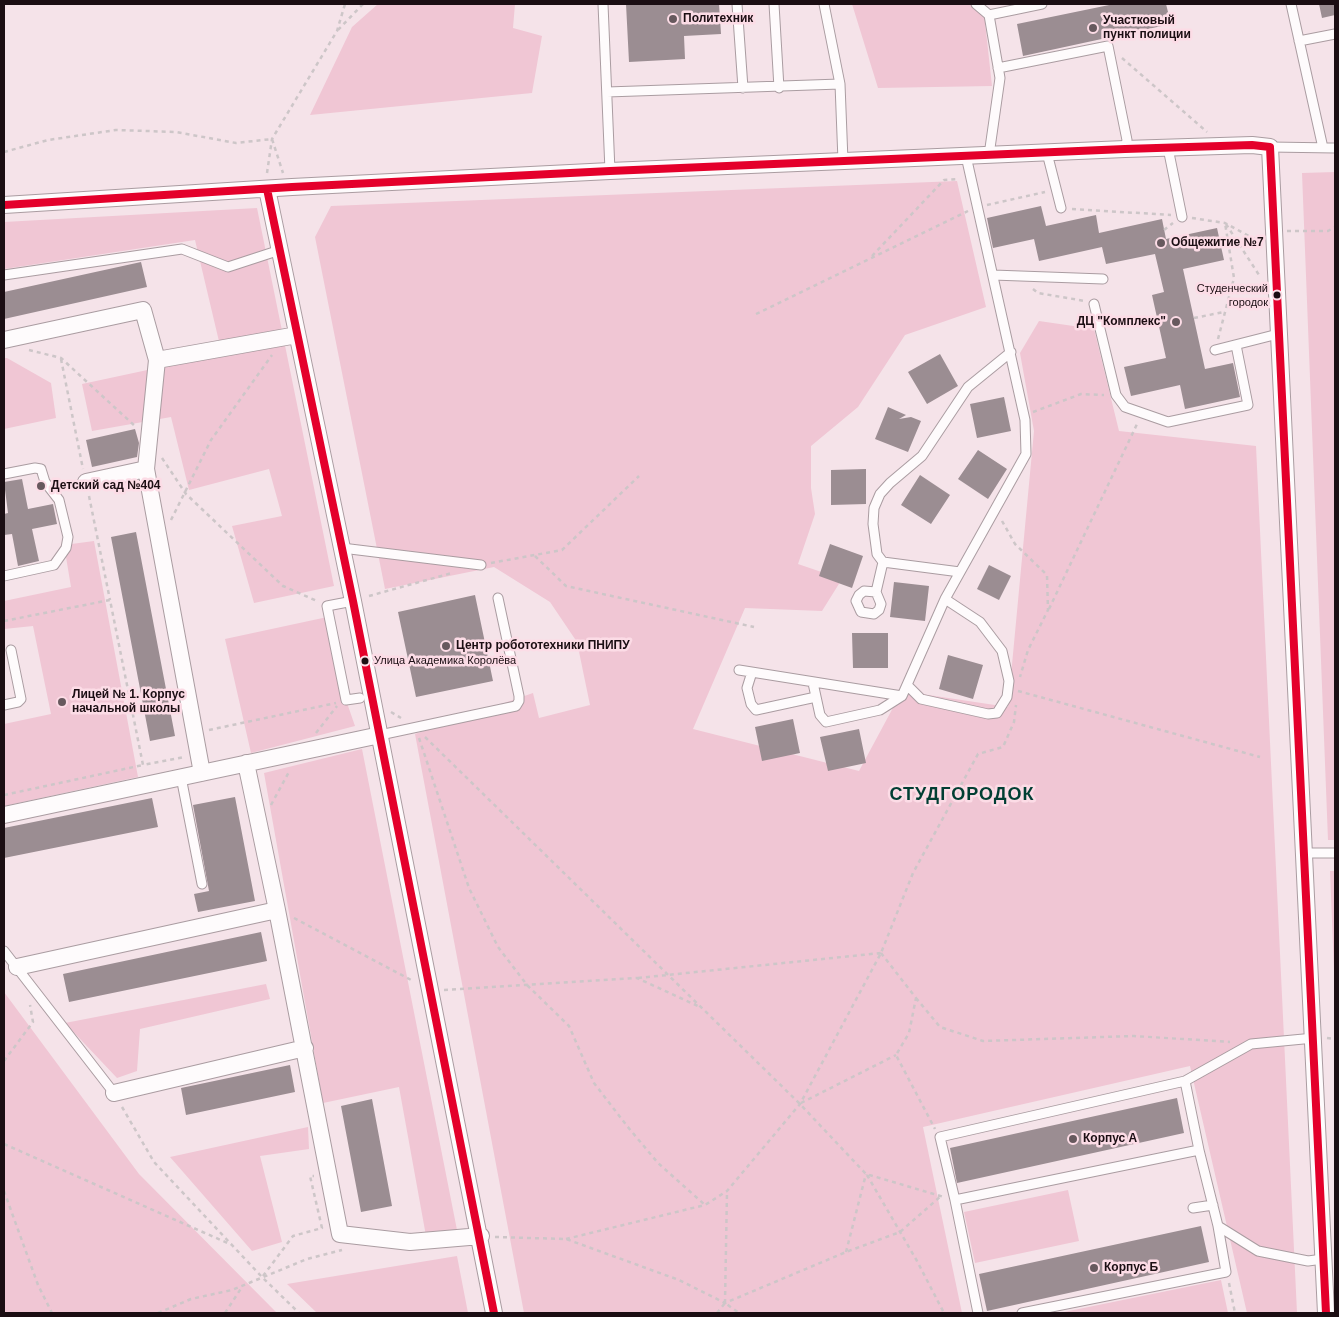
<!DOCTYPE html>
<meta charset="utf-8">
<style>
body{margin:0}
#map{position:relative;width:1339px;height:1317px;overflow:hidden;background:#f5e3e9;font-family:Arial,sans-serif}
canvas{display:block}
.frame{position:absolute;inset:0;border:5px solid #1b0e13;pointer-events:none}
</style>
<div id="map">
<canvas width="1339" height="1317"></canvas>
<div class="frame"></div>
</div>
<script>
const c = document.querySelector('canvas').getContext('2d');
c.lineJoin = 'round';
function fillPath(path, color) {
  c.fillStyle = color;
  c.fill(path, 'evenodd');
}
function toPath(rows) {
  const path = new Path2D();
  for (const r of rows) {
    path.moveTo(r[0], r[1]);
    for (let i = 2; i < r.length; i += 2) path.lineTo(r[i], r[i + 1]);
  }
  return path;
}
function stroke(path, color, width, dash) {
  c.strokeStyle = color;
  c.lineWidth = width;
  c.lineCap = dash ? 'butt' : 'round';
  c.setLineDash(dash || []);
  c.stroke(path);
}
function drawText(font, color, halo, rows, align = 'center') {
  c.font = font + ' Arial,sans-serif';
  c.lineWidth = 5;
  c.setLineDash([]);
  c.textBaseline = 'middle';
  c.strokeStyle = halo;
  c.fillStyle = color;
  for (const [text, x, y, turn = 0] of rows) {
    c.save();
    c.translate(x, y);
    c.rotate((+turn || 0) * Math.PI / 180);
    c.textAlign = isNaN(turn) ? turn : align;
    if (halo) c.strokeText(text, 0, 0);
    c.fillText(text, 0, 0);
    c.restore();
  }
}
const green = toPath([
 [378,4,515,4,513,28,542,36,532,93,310,115,352,27],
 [852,4,983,4,992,86,878,88],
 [1335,172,1335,840,1328,840,1302,173],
 [957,181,986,307,905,335,858,407,811,446,811,488,815,514,798,564,842,579,822,611,745,608,693,729,859,771,902,691,1008,707,1034,431,1020,353,1039,321,1094,329,1119,431,1256,446,1297,1313,1247,1313,1190,1066,923,1127,962,1313,524,1313,415,734,533,693,539,718,590,705,577,642,550,602,494,567,385,589,315,237,331,206],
 [257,208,334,586,254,603,232,526,282,516,269,469,189,490,171,417,92,431,82,384,222,354,195,240,4,269,4,222],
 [4,358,7,358,51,383,56,418,4,429],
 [94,541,138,777,4,806,4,724,51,714,33,626,4,629,4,601,71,587,64,545],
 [332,616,346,700,355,726,251,753,225,639],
 [362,749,457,1230,426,1236,399,1087,323,1103,264,773],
 [1330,871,1335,871,1335,996],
 [266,984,270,999,140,1029,137,1071,117,1078,65,1023],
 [4,992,139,1174,277,1313,4,1313],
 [308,1127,309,1149,260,1156,282,1242,252,1251,170,1157],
 [1068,1190,1079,1241,975,1263,964,1212],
 [457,1256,468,1313,317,1313,287,1284],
 [1221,1280,1228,1313,1059,1313]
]);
const building = toPath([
 [626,4,719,4,721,34,684,36,685,59,629,62],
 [1114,4,1166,4,1171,24,1023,56,1017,24],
 [1319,4,1335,4,1335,15,1322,18],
 [1041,206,1046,226,1096,215,1099,233,1162,219,1166,239,1217,228,1224,260,1183,269,1205,369,1233,363,1240,397,1185,409,1180,385,1131,396,1124,367,1166,358,1152,295,1164,292,1155,254,1106,264,1102,247,1039,261,1034,239,993,248,987,218],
 [141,262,147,287,4,319,4,292],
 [940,354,958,386,927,404,908,372],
 [1004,397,1011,431,977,438,970,404],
 [888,407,906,415,899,419,911,417,921,421,908,452,875,439],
 [135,429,139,443,137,457,92,467,86,440],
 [978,450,1007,469,988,499,958,479],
 [866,469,866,504,831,505,831,470],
 [920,475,950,495,931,524,901,505],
 [22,479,28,509,53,504,57,524,32,529,39,561,18,566,12,534,4,535,4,514,8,513,4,482],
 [136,532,175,736,150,741,111,537],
 [830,544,863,556,852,588,819,576],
 [989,565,1011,576,999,600,977,589],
 [894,582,929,586,925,621,890,617],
 [475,595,493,681,416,697,398,612],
 [852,633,888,633,888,668,853,668],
 [948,655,983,665,973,699,939,689],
 [793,719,800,753,762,761,755,727],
 [859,729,866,763,828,771,820,737],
 [235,797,255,901,198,912,194,894,209,891,193,805],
 [152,798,158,827,4,858,4,828],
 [261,932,267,961,69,1002,63,974],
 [290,1065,295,1092,186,1115,181,1088],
 [1177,1098,1184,1133,957,1183,950,1148],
 [372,1099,392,1206,361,1212,341,1106],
 [1201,1226,1209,1262,987,1311,979,1274]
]);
const path = toPath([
 [338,30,363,4],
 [1122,58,1207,132],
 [4,152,48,140,116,130,176,132,236,143,272,139,283,173],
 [267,173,272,139,337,31,345,4],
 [987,205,1045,192],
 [1072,209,1171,215],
 [1192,218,1225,223,1258,241],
 [1226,224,1259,275],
 [1164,230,1173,223],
 [1287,231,1328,231,1335,227],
 [872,256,944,180,959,179],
 [1033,289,1038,293,1085,301],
 [756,314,968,211],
 [1194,318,1224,312],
 [1218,339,1234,278,1225,223],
 [29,350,61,358,136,427],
 [61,359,83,469],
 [1033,412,1081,394,1104,395],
 [162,458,186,494,283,586,317,601],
 [89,496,110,600],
 [171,520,211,440,272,355],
 [1002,521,1015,544,1047,575,1048,610,1028,650,1020,677],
 [535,556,566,586,754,627],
 [491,563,562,550,639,476],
 [369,596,452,573],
 [1049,609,1138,422],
 [4,621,110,600,143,765,184,757],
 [1018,691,1260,757],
 [391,712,401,718],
 [209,730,336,703],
 [316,733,337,706],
 [425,737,800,1104,866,1174,944,1197],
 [419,738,469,888,498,947,527,985,569,1026,594,1083,627,1126,658,1163,705,1205],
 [4,795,143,765],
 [271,805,290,770],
 [294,918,413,981],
 [881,953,916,998,909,1033,896,1055,935,1129],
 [638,978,881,953],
 [444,990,637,978,700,1007],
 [916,998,940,1027,983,1041,1134,1036,1230,1042],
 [1327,1038,1335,1039],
 [4,1061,33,1022,30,1005],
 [801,1103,896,1055],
 [122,1107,154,1162,262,1277,299,1313],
 [4,1144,232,1245],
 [867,1175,917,1261,944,1313],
 [4,1191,38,1285,52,1313],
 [495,1237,566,1239,679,1280,725,1303,846,1252,900,1232,941,1196],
 [566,1239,705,1205,727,1191,800,1104,881,953,913,873,978,754,1003,747,1014,722,1016,705],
 [846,1252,866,1174],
 [263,1276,293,1236,322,1228,310,1176,314,1176],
 [1229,1283,1235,1313],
 [725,1303,727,1191],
 [158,1313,191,1299,232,1290,307,1259,342,1250],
 [225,1313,242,1287],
 [717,1313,725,1303,739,1313]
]);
const service = toPath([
 [603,4,610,171],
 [737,4,743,88],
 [774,4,779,88],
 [824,4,840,84,843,161],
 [976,4,989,15,1000,78,989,155],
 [1291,4,1323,148],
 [989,15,1042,4],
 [1299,41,1335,34],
 [998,68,1108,46,1127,140,1125,149],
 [607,92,840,84],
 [1270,147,1335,148],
 [1168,148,1182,217],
 [1047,153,1061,208],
 [4,275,182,249,228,267,280,250],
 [993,275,1103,279],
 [1094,304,1116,395,1125,407,1168,422,1248,405,1236,345],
 [1215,350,1278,334],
 [4,474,35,468,41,469,45,482,59,500,68,537,66,548,54,565,4,576],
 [342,548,481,565],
 [883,562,877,554,873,524,874,508,880,494,890,483,922,456,968,387,1011,352],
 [876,592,881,604,879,610,874,614,861,612,856,601,859,595,864,591,876,592,883,562,960,572],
 [353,601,327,606,346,700,360,698],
 [739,670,902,696,945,599,1026,454,1025,420,966,156],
 [752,672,747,688,751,704,756,710,816,697],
 [813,683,820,715,826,722,880,710,902,696],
 [907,685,921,699,988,714,997,713,1007,697,1009,681,1002,651,980,622,945,599],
 [4,705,18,702,21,699,11,650],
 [380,735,516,706,519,701,519,696,498,598],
 [181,777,202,884],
 [1304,853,1335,853],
 [4,951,114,1093],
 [1185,1081,1199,1150,955,1200,940,1137,1185,1081,1251,1044,1314,1038],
 [955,1200,978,1313],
 [1193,1208,1213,1205],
 [1218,1226,1258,1251,1308,1261,1323,1259],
 [1022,1313,1226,1272,1218,1226,1199,1150]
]);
const minor = toPath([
 [267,189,353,601,494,1313],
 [4,205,292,187,610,171,1125,149,1252,145,1270,147,1326,1313],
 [4,340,143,310,157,360,297,335],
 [146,469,157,360],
 [86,482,146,469,202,773],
 [4,815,380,735],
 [277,910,340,1234,410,1242,481,1236],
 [17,967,277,910,246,763],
 [114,1093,305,1048]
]);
const bus1 = toPath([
 [267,189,353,601,494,1313],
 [4,205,292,187,610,171,1125,149,1252,145,1270,147,1326,1313]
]);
const markers = [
 [673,19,5,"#67595e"],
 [1093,28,5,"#67595e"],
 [1161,243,5,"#67595e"],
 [1277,295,4.5,"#1b0e13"],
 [1176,322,5,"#67595e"],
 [41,486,5,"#67595e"],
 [446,646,5,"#67595e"],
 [365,661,4.5,"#1b0e13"],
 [62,702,5,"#67595e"],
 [1073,1139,5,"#67595e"],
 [1094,1268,5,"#67595e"]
];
const busNames = [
 ["Студенческий",1268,289],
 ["городок",1268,303],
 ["Улица Академика Королёва",374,661,"left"]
];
const poiNames = [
 ["Политехник",683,19],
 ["Участковый",1103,21],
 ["пункт полиции",1103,35],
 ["Общежитие №7",1171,243],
 ["ДЦ \"Комплекс\"",1166,322,"right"],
 ["Детский сад №404",51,486],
 ["Центр робототехники ПНИПУ",456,646],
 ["Лицей № 1. Корпус",72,695],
 ["начальной школы",72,709],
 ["Корпус А",1083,1139],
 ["Корпус Б",1104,1268]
];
const districtNames = [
 ["СТУДГОРОДОК",962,795]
];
fillPath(green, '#f0c6d4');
fillPath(building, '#9b8d92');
stroke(service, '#aa9ca1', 11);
stroke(minor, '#aa9ca1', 18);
stroke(path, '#cdc6c8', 2.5, [4, 4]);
stroke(service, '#fefbfc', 9);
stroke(minor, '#fefbfc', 16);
stroke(bus1, '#e4002b', 8);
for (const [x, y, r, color] of markers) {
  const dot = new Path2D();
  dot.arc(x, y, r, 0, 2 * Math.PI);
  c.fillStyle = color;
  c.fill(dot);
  stroke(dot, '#fcdce6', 2);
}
drawText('11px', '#1b0e13', '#fcdce6', busNames, 'right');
drawText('bold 12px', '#1b0e13', '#fcdce6', poiNames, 'left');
c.letterSpacing = '1px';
drawText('bold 18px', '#013e33', '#fcdce6', districtNames);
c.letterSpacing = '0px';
</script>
